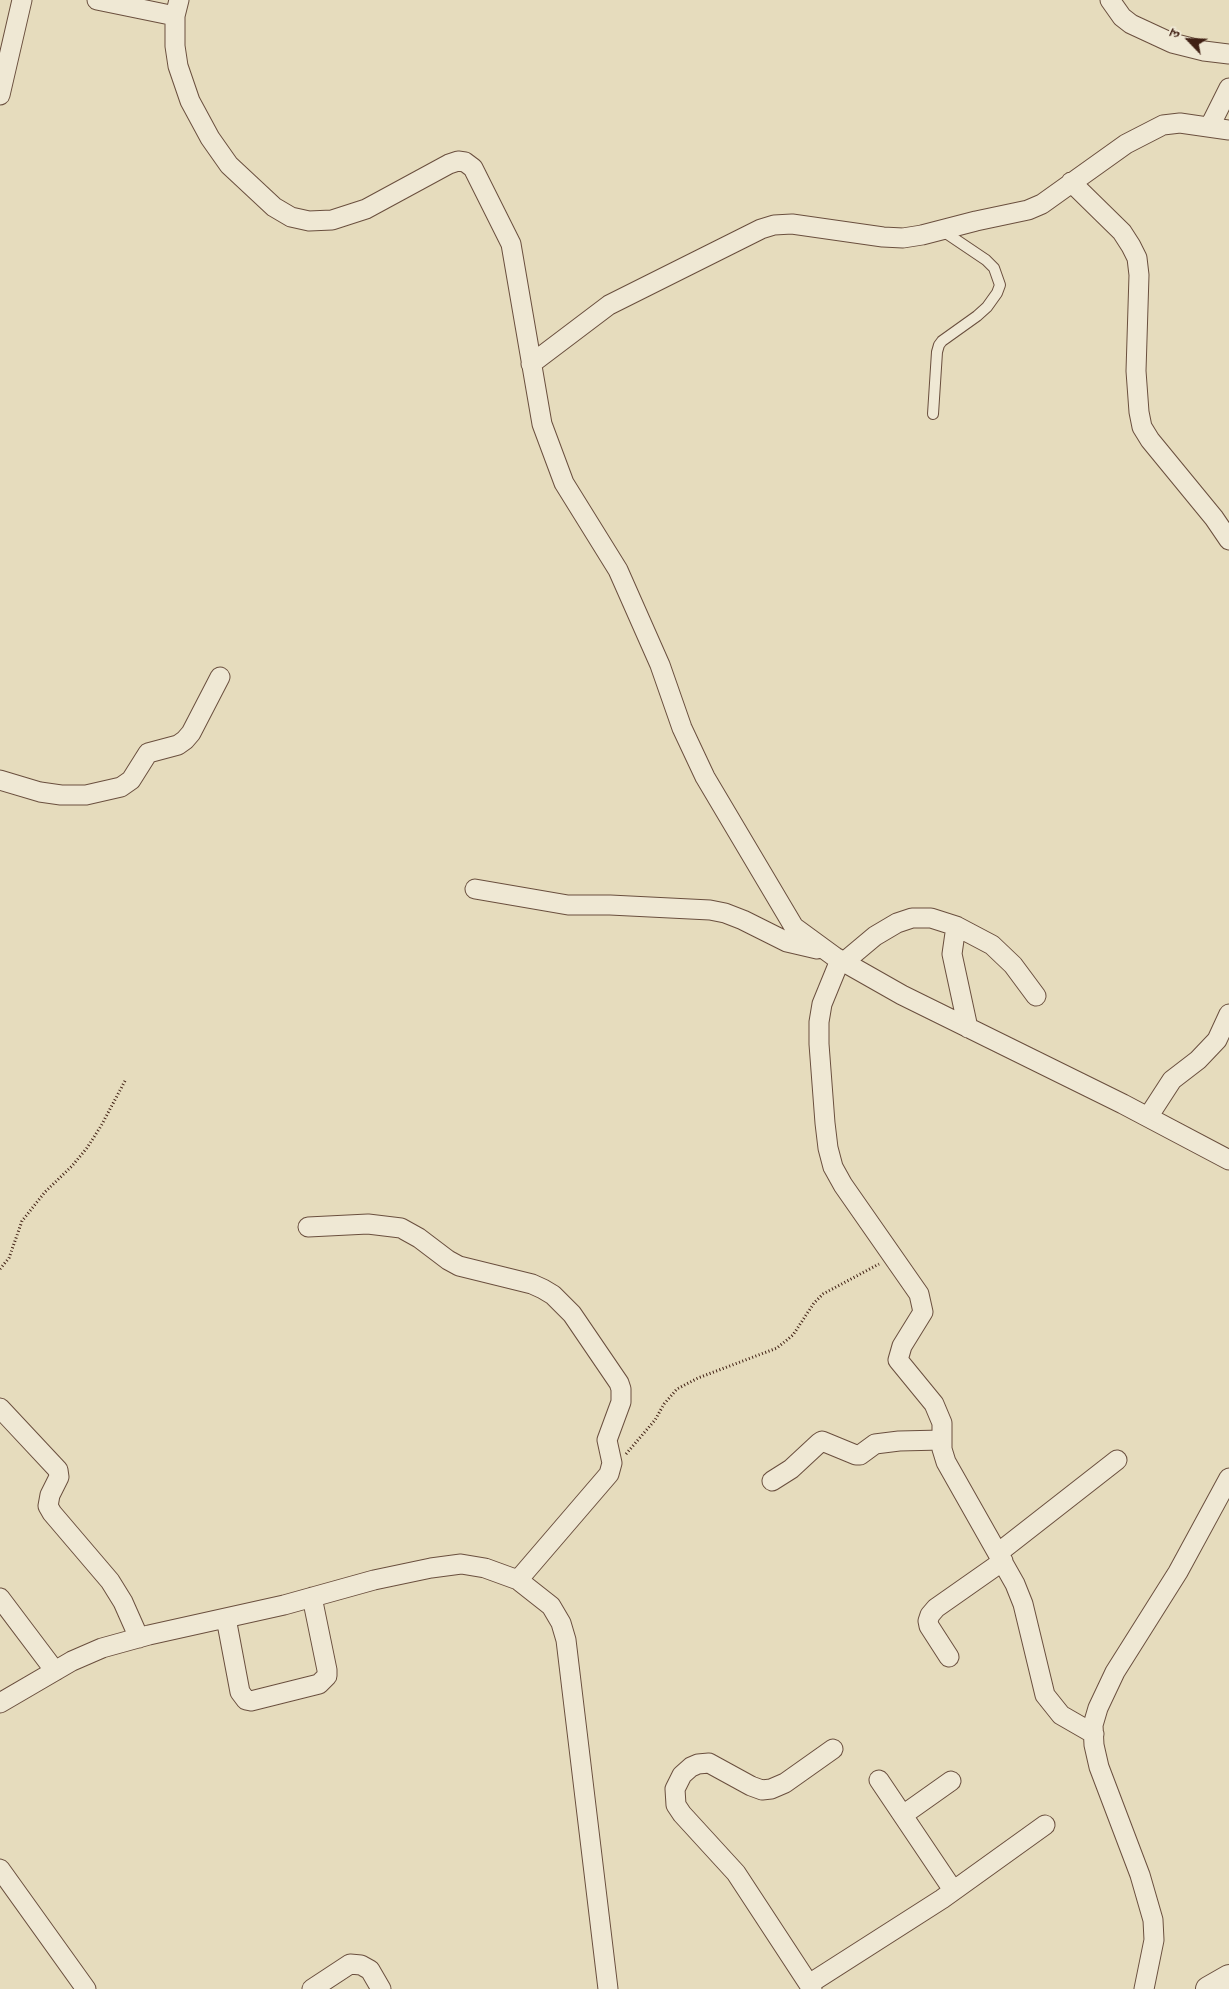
<!DOCTYPE html>
<meta charset="utf-8">
<style>
body{margin:0}
#map{position:relative;width:1229px;height:1989px;overflow:hidden;background:#e6dcbd;font-family:"IM FELL Double Pica","Noto Serif Devanagari",serif}
canvas{display:block}
.north{position:absolute;left:1164px;top:15px;width:50px;height:50px;-webkit-text-stroke:4px #efe8d4;paint-order:stroke;rotate:294deg;font-size:14px;font-weight:700;line-height:20px;text-align:center;color:#402014}
.north::after{content:'';display:block;margin:auto;width:18px;height:22px;background:#402014;clip-path:polygon(50% 0,100% 100%,50% 72%,0 100%)}
</style>
<div id="map">
<canvas width="1229" height="1989"></canvas>
<div class="north">उ</div>
</div>
<script>
const c = document.querySelector('canvas').getContext('2d');
c.lineJoin = 'round';
function toPath(rows) {
  const path = new Path2D();
  for (const r of rows) {
    path.moveTo(r[0], r[1]);
    for (let i = 2; i < r.length; i += 2) path.lineTo(r[i], r[i + 1]);
  }
  return path;
}
function stroke(path, color, width, dash) {
  c.strokeStyle = color;
  c.lineWidth = width;
  c.lineCap = dash ? 'butt' : 'round';
  c.setLineDash(dash || []);
  c.stroke(path);
}
const path = toPath([
 [0,1269,9,1258,22,1221,45,1192,72,1166,87,1148,101,1126,126,1079],
 [626,1454,655,1420,664,1404,677,1389,698,1378,777,1348,793,1335,814,1303,823,1294,879,1264]
]);
const service = toPath([
 [933,414,937,352,939,345,942,341,977,316,987,307,997,293,1000,285,994,268,986,260,943,231]
]);
const minor = toPath([
 [97,0,175,16],
 [179,0,175,16,175,46,178,66,190,101,210,138,229,165,274,207,291,217,309,221,332,220,366,209,449,164,458,161,465,162,473,168,511,244,542,424,564,483,618,570,660,665,682,728,705,777,794,927,835,957,902,995,1123,1104,1229,1160],
 [1110,0,1122,17,1131,24,1172,43,1204,51,1229,54],
 [0,95,22,0],
 [1210,126,1229,88],
 [1071,182,1122,232,1131,246,1137,258,1139,275,1136,371,1139,412,1142,427,1150,440,1214,518,1229,540],
 [531,364,609,305,761,229,774,225,792,224,883,237,903,238,922,235,976,221,1028,210,1042,204,1126,144,1163,125,1180,123,1229,130],
 [0,780,40,792,61,795,86,795,121,787,131,780,148,753,178,745,185,740,191,733,220,677],
 [475,889,568,905,610,905,710,910,725,913,743,920,787,942,817,949],
 [956,926,952,954,968,1028],
 [840,960,822,1004,819,1022,819,1044,825,1123,828,1148,833,1167,843,1185,919,1294,923,1312,902,1346,898,1360,934,1404,942,1423,942,1449,946,1462,1015,1584,1023,1604,1045,1695,1061,1715,1094,1734],
 [844,962,875,936,897,923,912,918,931,918,956,926,992,945,1013,965,1036,996],
 [1148,1117,1172,1080,1198,1060,1217,1040,1229,1014],
 [308,1227,368,1224,401,1228,419,1238,448,1260,459,1266,532,1284,543,1289,553,1295,572,1314,619,1383,621,1389,621,1402,607,1440,612,1463,609,1474,518,1580],
 [0,1408,58,1470,59,1477,50,1495,48,1506,52,1513,110,1581,123,1602,139,1638],
 [772,1481,791,1469,819,1443,822,1441,856,1455,860,1455,875,1444,899,1441,942,1440],
 [998,1553,1117,1460],
 [0,1598,55,1671],
 [226,1618,240,1692,246,1700,251,1701,319,1684,327,1676,327,1670,312,1597],
 [949,1657,929,1626,928,1621,930,1615,936,1608,1003,1561],
 [0,1703,72,1661,102,1648,149,1635,284,1605,374,1580,431,1568,461,1564,485,1568,518,1580,551,1606,561,1623,566,1640,608,1989],
 [879,1780,953,1890],
 [903,1815,951,1781],
 [0,1869,86,1989],
 [809,1984,942,1899,1045,1825],
 [312,1989,350,1964,361,1965,370,1970,381,1989],
 [812,1989,736,1873,682,1814,676,1805,675,1789,682,1775,691,1767,698,1764,709,1763,751,1786,762,1790,771,1789,785,1783,833,1749],
 [1144,1989,1154,1940,1153,1920,1140,1875,1099,1767,1094,1745,1093,1725,1098,1708,1115,1672,1178,1572,1229,1478]
]);
const tertiary = toPath([
 [1208,1989,1229,1977]
]);
stroke(service, '#6a4f3e', 12);
stroke(minor, '#6a4f3e', 21);
stroke(tertiary, '#6a4f3e', 26);
stroke(path, '#402014', 3, [1, 2.5]);
stroke(service, '#efe8d4', 10);
stroke(minor, '#efe8d4', 19);
stroke(tertiary, '#efe8d4', 24);
</script>
